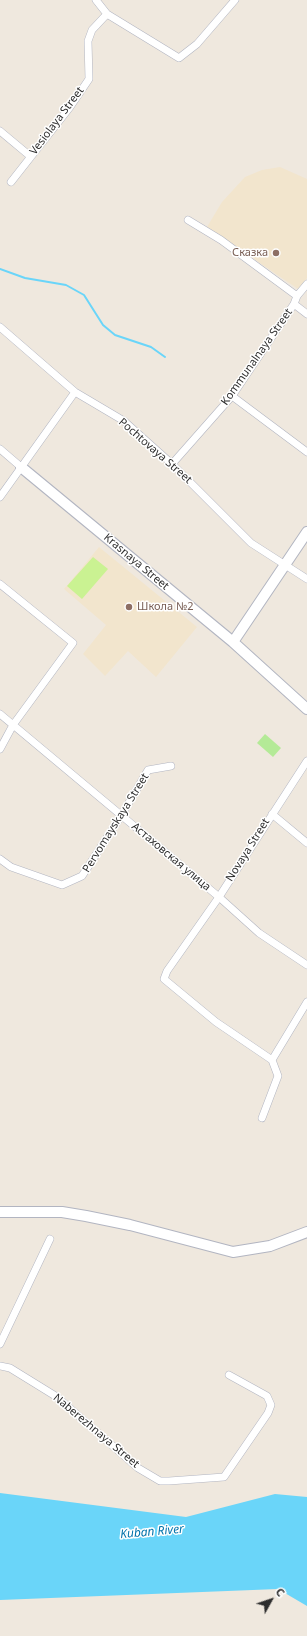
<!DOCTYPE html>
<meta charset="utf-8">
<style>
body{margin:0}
#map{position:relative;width:307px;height:1636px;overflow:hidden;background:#efe8de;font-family:"Noto Sans",sans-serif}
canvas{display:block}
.north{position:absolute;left:251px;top:1580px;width:40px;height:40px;-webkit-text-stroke:3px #fff;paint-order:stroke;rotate:50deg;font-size:11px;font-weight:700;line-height:16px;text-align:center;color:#2d2d2d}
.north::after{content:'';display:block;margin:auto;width:14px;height:18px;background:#2d2d2d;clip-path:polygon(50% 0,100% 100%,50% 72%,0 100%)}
</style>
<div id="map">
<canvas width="307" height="1636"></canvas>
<div class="north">С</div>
</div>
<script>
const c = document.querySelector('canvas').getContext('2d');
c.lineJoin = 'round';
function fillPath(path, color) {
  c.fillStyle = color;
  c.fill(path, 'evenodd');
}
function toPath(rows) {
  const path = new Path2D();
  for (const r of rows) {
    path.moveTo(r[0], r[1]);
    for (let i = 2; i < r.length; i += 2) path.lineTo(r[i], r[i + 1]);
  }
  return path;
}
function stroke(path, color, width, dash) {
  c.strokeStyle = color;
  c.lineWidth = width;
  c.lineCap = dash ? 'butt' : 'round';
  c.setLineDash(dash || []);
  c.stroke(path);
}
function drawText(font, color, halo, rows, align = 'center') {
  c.font = font + ' "Noto Sans",sans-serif';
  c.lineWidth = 3;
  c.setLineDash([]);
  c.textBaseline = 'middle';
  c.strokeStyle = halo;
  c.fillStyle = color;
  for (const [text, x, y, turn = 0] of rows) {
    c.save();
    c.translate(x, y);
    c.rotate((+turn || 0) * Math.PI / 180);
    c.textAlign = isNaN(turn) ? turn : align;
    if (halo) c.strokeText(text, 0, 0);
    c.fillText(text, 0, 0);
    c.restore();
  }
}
const education = toPath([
 [280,167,307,179,307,278,298,289,207,227,222,202,245,177,262,170],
 [99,547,197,627,156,677,128,651,105,676,83,654,106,625,64,589]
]);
const green = toPath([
 [265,734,281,748,273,757,257,743]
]);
const pitch = toPath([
 [93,557,108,569,82,599,67,586]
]);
const water = toPath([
 [0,1493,186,1517,275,1494,307,1497,307,1606,278,1589,0,1600]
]);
const stream = toPath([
 [0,269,25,278,66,285,84,295,103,325,115,335,151,347,165,357]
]);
const street = toPath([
 [96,0,107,14,179,58,197,44,235,0],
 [0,131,30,156],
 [11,182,70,107,89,79,88,41,92,30,107,14],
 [188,220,221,240,297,296],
 [294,304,307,314],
 [0,327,75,392,124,421,172,464,251,543,307,579],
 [232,396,307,452],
 [0,449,21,467],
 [172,464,232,396,294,304,297,296,307,284],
 [0,497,75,392],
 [0,584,73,643,13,725,0,749],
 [0,714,219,897,259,933,307,965],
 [272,814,307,843],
 [0,859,11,867,62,885,82,876,121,816,148,770,171,766],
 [272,1060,216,1022,164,979,167,971,219,897,307,761],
 [262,1118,278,1076,272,1060,307,1002],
 [0,1344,50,1239],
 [0,1366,10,1368,57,1397,138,1468,160,1481,169,1481,224,1477,268,1413,271,1405,267,1396,229,1375]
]);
const secondary = toPath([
 [21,467,233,642,307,709],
 [233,642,307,532],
 [0,1212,62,1212,86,1216,130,1225,233,1252,270,1246,307,1232]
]);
const markers = [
 [276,253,4,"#8d6e63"],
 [129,607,4,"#8d6e63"]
];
const streetNames = [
 ["Vesiolaya Street",57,121,-53],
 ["Kommunalnaya Street",257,357,-55],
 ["Pochtovaya Street",155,451,41],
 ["Krasnaya Street",136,562,40],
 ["Pervomayskaya Street",116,823,-58],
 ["Novaya Street",248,850,-58],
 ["Астаховская улица",171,857,40],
 ["Naberezhnaya Street",96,1431,40]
];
const educationNames = [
 ["Сказка",268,253],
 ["Школа №2",137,607,"left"]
];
const waterNames = [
 ["Kuban River",152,1532,-5]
];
fillPath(education, '#f2e5cd');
fillPath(green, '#b4ea97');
fillPath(pitch, '#caf292');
fillPath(water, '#6ad5f9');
stroke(stream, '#6ad5f9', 2);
stroke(street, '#b2b5c1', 8);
stroke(secondary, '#b2b5c1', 12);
stroke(street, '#fff', 7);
stroke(secondary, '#fff', 10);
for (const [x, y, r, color] of markers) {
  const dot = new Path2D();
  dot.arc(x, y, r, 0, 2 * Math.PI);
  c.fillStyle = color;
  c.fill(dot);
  stroke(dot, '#fff', 1.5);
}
drawText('11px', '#2d2d2d', '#fff', streetNames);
drawText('11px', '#785e54', '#fff', educationNames, 'right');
drawText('italic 12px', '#0273ab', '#fff', waterNames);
</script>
